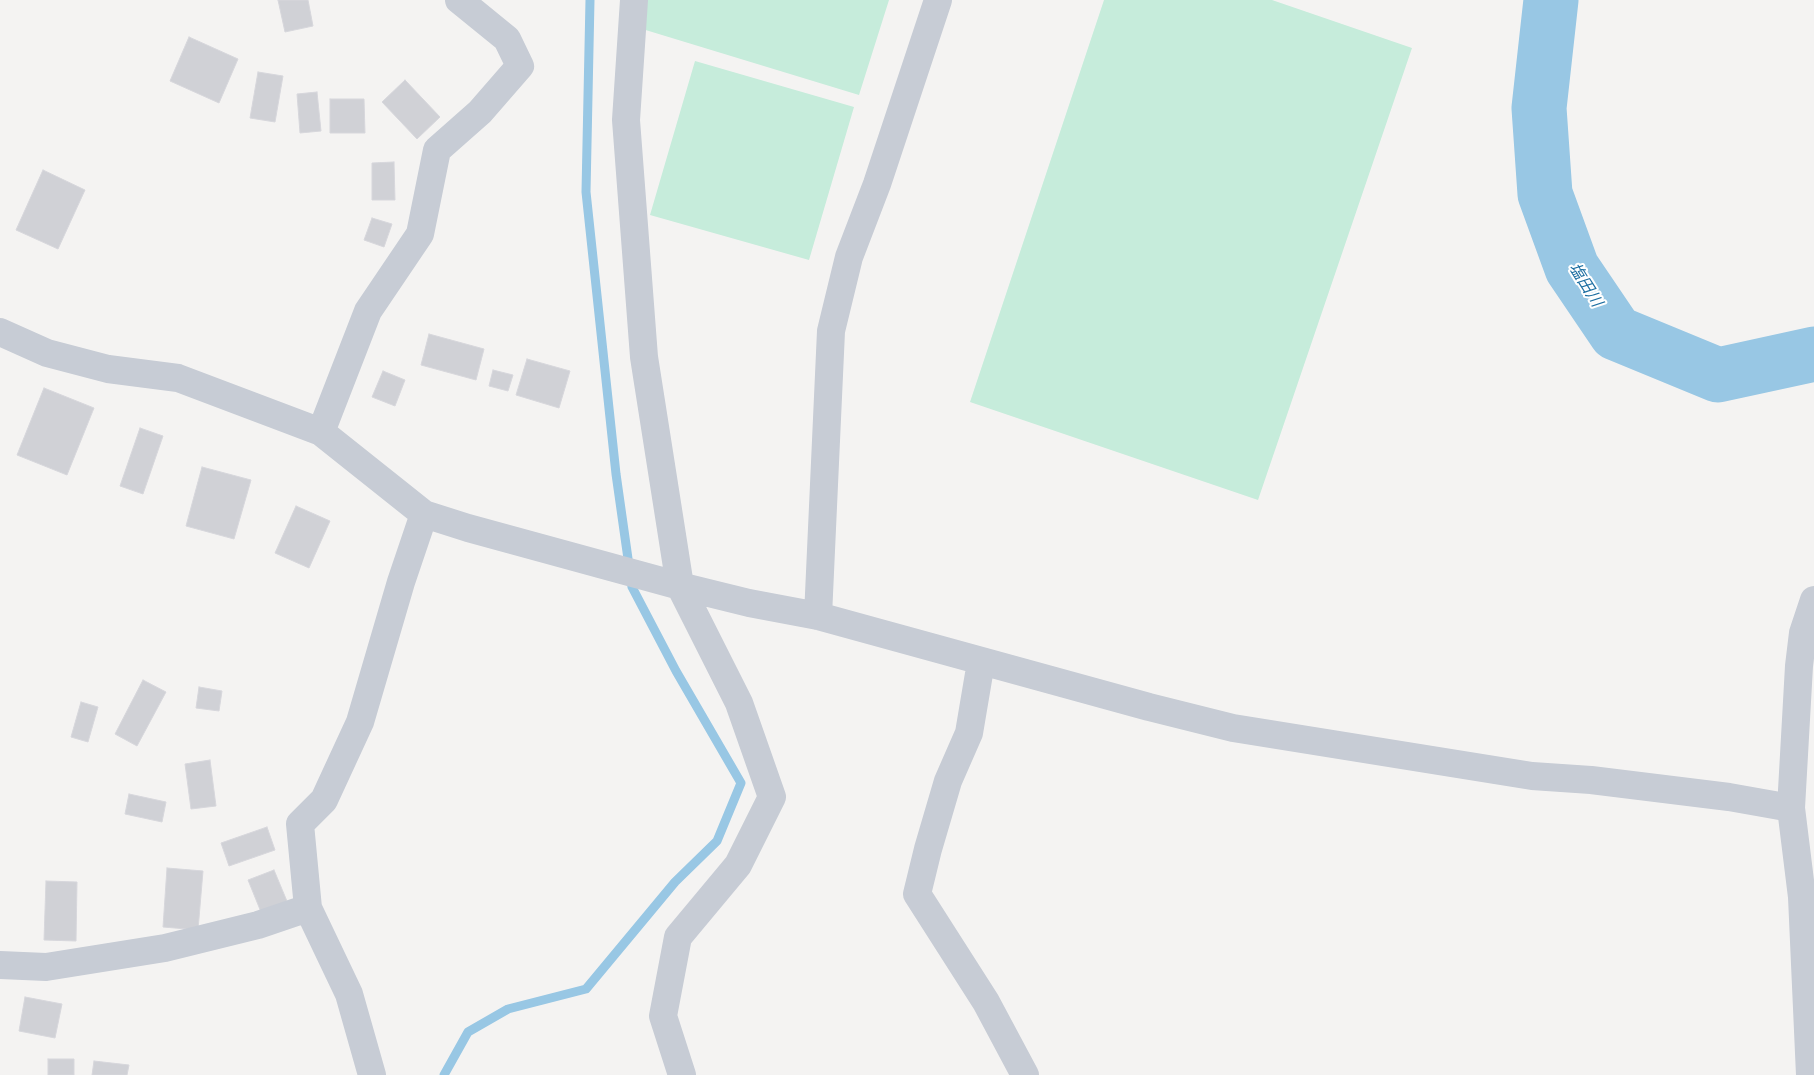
<!DOCTYPE html>
<meta charset="utf-8">
<style>
body{margin:0}
canvas{display:block;background:#f4f3f2}
</style>
<canvas width="1814" height="1075"></canvas>
<script>
const c = document.querySelector('canvas').getContext('2d');
c.lineJoin = 'round';
function fillPath(path, color) {
  c.fillStyle = color;
  c.fill(path, 'evenodd');
}
function toPath(rows) {
  const path = new Path2D();
  for (const r of rows) {
    path.moveTo(r[0], r[1]);
    for (let i = 2; i < r.length; i += 2) path.lineTo(r[i], r[i + 1]);
  }
  return path;
}
function stroke(path, color, width, dash) {
  c.strokeStyle = color;
  c.lineWidth = width;
  c.lineCap = dash ? 'butt' : 'round';
  c.setLineDash(dash || []);
  c.stroke(path);
}
function drawText(font, color, halo, rows, align = 'center') {
  c.font = font + ' Helvetica,"Noto Sans JP",sans-serif';
  c.lineWidth = 4;
  c.setLineDash([]);
  c.textBaseline = 'middle';
  c.strokeStyle = halo;
  c.fillStyle = color;
  for (const [text, x, y, turn = 0] of rows) {
    c.save();
    c.translate(x, y);
    c.rotate((+turn || 0) * Math.PI / 180);
    c.textAlign = isNaN(turn) ? turn : align;
    if (halo) c.strokeText(text, 0, 0);
    c.fillText(text, 0, 0);
    c.restore();
  }
}
const green = toPath([
 [647,0,889,0,859,95,639,28],
 [1104,0,1272,0,1412,48,1258,500,970,402],
 [695,61,854,107,809,260,650,215]
]);
const stream = toPath([
 [444,1075,468,1032,508,1009,586,989,675,882,717,841,741,783,676,671,632,587,616,474,586,192,590,0]
]);
const river = toPath([
 [1551,0,1539,108,1545,194,1572,268,1616,333,1718,375,1814,354]
]);
const building = toPath([
 [278,0,308,0,313,26,285,32,278,0],
 [189,37,238,59,219,103,170,81,189,37],
 [258,72,283,76,275,122,250,118,258,72],
 [405,80,440,117,417,139,382,102,405,80],
 [317,92,321,131,300,133,297,94,317,92],
 [330,99,364,99,365,133,330,133,330,99],
 [394,162,395,200,372,200,372,163,394,162],
 [43,170,85,190,58,249,16,230,43,170],
 [372,218,392,224,384,247,364,240,372,218],
 [429,334,484,349,476,380,421,365,429,334],
 [527,359,570,371,559,408,516,395,527,359],
 [493,370,513,375,508,391,489,386,493,370],
 [383,371,405,380,395,406,372,397,383,371],
 [44,388,94,408,67,475,17,455,44,388],
 [140,428,163,436,143,494,120,486,140,428],
 [202,467,251,480,234,539,186,526,202,467],
 [296,506,330,521,309,568,275,553,296,506],
 [143,680,166,692,137,746,115,734,143,680],
 [199,687,222,691,219,711,196,708,199,687],
 [81,702,98,707,88,742,71,737,81,702],
 [210,760,216,806,191,809,185,764,210,760],
 [129,794,166,802,162,822,125,814,129,794],
 [267,827,275,850,229,866,221,843,267,827],
 [167,868,203,871,198,930,163,927,167,868],
 [274,870,289,906,263,917,248,880,274,870],
 [46,881,77,882,76,941,44,940,46,881],
 [25,997,62,1004,55,1038,19,1031,25,997],
 [48,1059,74,1059,74,1075,48,1075,48,1059],
 [94,1061,129,1065,127,1075,92,1075,94,1061]
]);
const street = toPath([
 [634,0,626,120,644,357,680,586,739,703,772,797,738,865,678,937,663,1016,682,1075],
 [0,332,47,353,108,369,178,378,321,432,424,514,468,528,680,586,749,603,818,616,1149,707,1233,728,1532,776,1591,780,1729,797,1791,808],
 [321,432,368,311,420,234,437,150,480,112,520,66,507,39,459,0],
 [818,616,831,331,849,257,877,184,938,0],
 [981,662,969,733,948,781,928,849,917,894,986,1002,1025,1075],
 [0,965,46,967,165,948,258,925,308,908],
 [372,1075,349,994,308,908,300,824,324,800,360,722,401,582,424,514],
 [1810,1075,1802,897,1791,808,1799,666,1803,633,1814,600]
]);
const waterNames = [
 ["塩田川",1585,285,58]
];
fillPath(green, '#c6ecdb');
stroke(stream, '#98c7e4', 9);
stroke(river, '#98c7e4', 55);
fillPath(building, '#d0d1d6');
stroke(building, '#d7d7dc', 1);
stroke(street, '#c7ccd5', 28);
drawText('italic 16px', '#1c6ea1', '#fff', waterNames);
</script>
